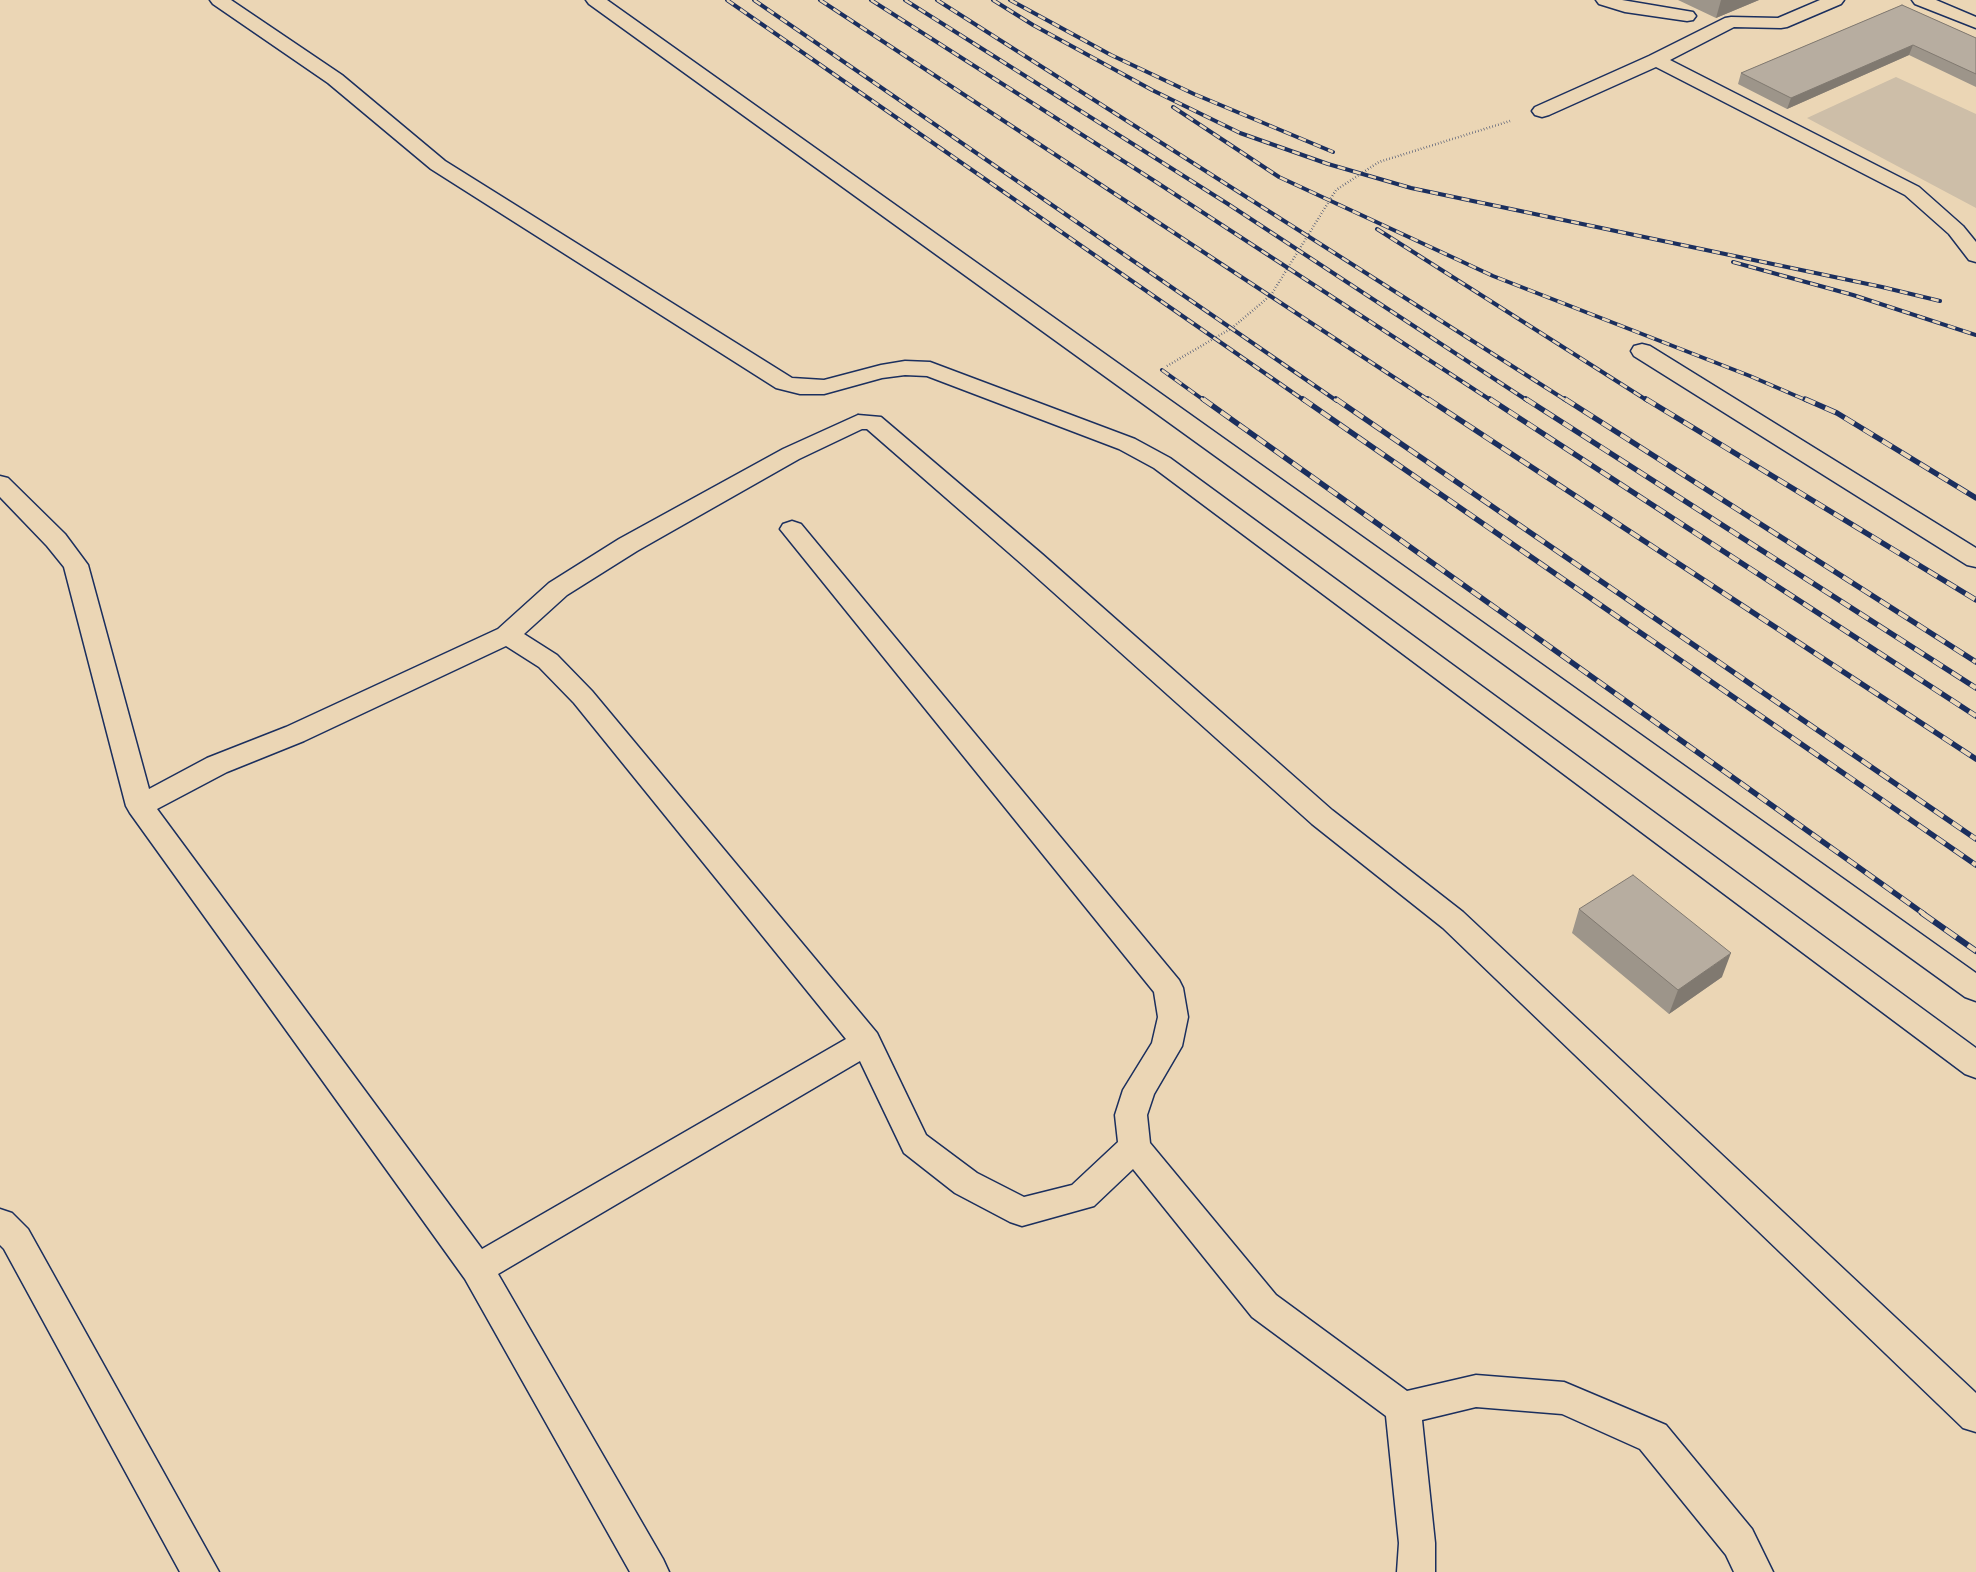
<!DOCTYPE html>
<style>
body{margin:0}
canvas{display:block;background:#ebd6b5}
</style>
<canvas width="1976" height="1572"></canvas>
<script>
const c = document.querySelector('canvas').getContext('2d');
c.lineJoin = 'round';
function fillPath(path, color) {
  c.fillStyle = color;
  c.fill(path, 'evenodd');
}
function toPath(rows) {
  const path = new Path2D();
  for (const r of rows) {
    path.moveTo(r[0], r[1]);
    for (let i = 2; i < r.length; i += 2) path.lineTo(r[i], r[i + 1]);
  }
  return path;
}
function stroke(path, color, width, dash) {
  c.strokeStyle = color;
  c.lineWidth = width;
  c.lineCap = dash ? 'butt' : 'round';
  c.setLineDash(dash || []);
  c.stroke(path);
}
const green = toPath([
 [1896,77,1976,114,1976,208,1807,118]
]);
const path = toPath([
 [1167,366,1232,328,1271,295,1336,190,1379,162,1510,121]
]);
const lane = toPath([
 [210,0,231,0,342,75,445,161,792,378,824,380,881,365,905,361,930,362,1135,439,1170,458,1976,1048,1976,1078,1965,1074,1154,468,1119,449,927,376,905,375,882,378,824,394,800,394,776,388,431,169,328,83,213,4,210,0],
 [1596,0,1622,0,1687,11,1693,12,1696,16,1693,20,1687,21,1625,12,1599,4,1596,0],
 [1820,0,1844,0,1841,4,1787,27,1781,28,1734,27,1670,60,1919,187,1963,226,1976,242,1976,262,1969,260,1949,234,1905,195,1656,67,1549,115,1542,117,1535,115,1532,111,1535,107,1649,56,1725,18,1731,17,1778,18,1820,0],
 [1642,344,1650,346,1976,548,1976,567,1967,565,1634,356,1631,351,1634,346,1642,344],
 [858,415,881,417,1042,554,1332,810,1463,912,1976,1393,1976,1432,1963,1428,1443,928,1312,824,1024,566,867,429,862,429,799,459,637,551,567,595,524,634,557,655,592,691,877,1033,926,1135,977,1173,1024,1197,1072,1185,1118,1142,1115,1115,1123,1090,1152,1043,1158,1017,1154,992,780,529,783,524,792,521,801,524,1179,980,1183,988,1188,1017,1182,1046,1154,1094,1147,1115,1150,1143,1276,1295,1407,1391,1476,1375,1564,1382,1666,1425,1752,1529,1773,1572,1734,1572,1726,1555,1640,1449,1562,1414,1476,1407,1422,1420,1435,1543,1435,1572,1397,1572,1399,1543,1386,1416,1252,1317,1133,1169,1094,1206,1022,1226,1010,1222,955,1193,904,1153,860,1061,498,1274,663,1559,669,1572,630,1572,465,1279,130,813,126,806,64,567,47,546,0,497,0,476,8,478,65,534,88,565,149,789,207,758,286,727,498,629,549,583,619,539,783,449,858,415],
 [506,646,539,667,574,703,846,1039,482,1249,157,809,227,772,304,741,506,646],
 [0,1209,12,1213,28,1229,219,1572,180,1572,4,1249,0,1245,0,1209]
]);
const street = toPath([
 [586,0,607,0,1976,973,1976,1001,1965,997,589,4,586,0],
 [1912,0,1936,0,1976,17,1976,28,1915,4,1912,0]
]);
const railFar2 = toPath([
 [727,0,1305,401],
 [754,0,1337,401],
 [820,0,1430,401],
 [871,0,1153,180,1492,401],
 [905,0,1228,204,1528,401],
 [937,0,1567,401],
 [993,0,1033,25,1152,90,1240,133,1328,164,1411,188,1882,287,1940,301],
 [1010,0,1111,55,1194,94,1333,152],
 [1173,107,1279,177,1493,276,1750,376,1808,401],
 [1377,229,1648,401],
 [1733,262,1853,295,1976,335],
 [1162,370,1205,401]
]);
const railFar1 = toPath([
 [1203,399,1924,914],
 [1303,399,1976,865],
 [1336,399,1976,839],
 [1428,399,1976,759],
 [1490,399,1976,716],
 [1526,399,1976,688],
 [1565,399,1976,662],
 [1646,399,1976,600],
 [1805,399,1837,413,1976,498]
]);
const rail = toPath([
 [1922,913,1976,951]
]);
const wall = toPath([
 [1678,0,1759,0,1716,18],
 [1902,5,1976,38,1976,87,1909,55,1787,109,1738,84,1741,73],
 [1579,909,1722,977,1669,1014,1572,933]
]);
const shadedWall = toPath([
 [1721,0,1759,0,1716,18],
 [1913,45,1909,55,1787,109,1791,98],
 [1731,953,1722,977,1669,1014,1678,990]
]);
const building = toPath([
 [1902,5,1976,38,1976,74,1913,45,1791,98,1741,73,1902,5],
 [1633,875,1731,953,1678,990,1579,909,1633,875]
]);
fillPath(green, '#cdbea8');
stroke(lane, '#1b2f5e', 3);
stroke(street, '#1b2f5e', 3);
stroke(path, '#1b2f5e', 2.5, [0.5, 2.5]);
fillPath(lane, '#ebd6b5');
fillPath(street, '#ebd6b5');
stroke(railFar2, '#1b2f5e', 4);
stroke(railFar1, '#1b2f5e', 5.5);
stroke(rail, '#1b2f5e', 6);
stroke(railFar2, '#ebd6b5', 2.5, [8]);
stroke(railFar1, '#ebd6b5', 4, [11]);
stroke(rail, '#ebd6b5', 4.5, [14]);
fillPath(wall, '#9d958a');
fillPath(shadedWall, '#807970');
fillPath(building, '#b7ada0');
stroke(building, '#807970', 1);
</script>
